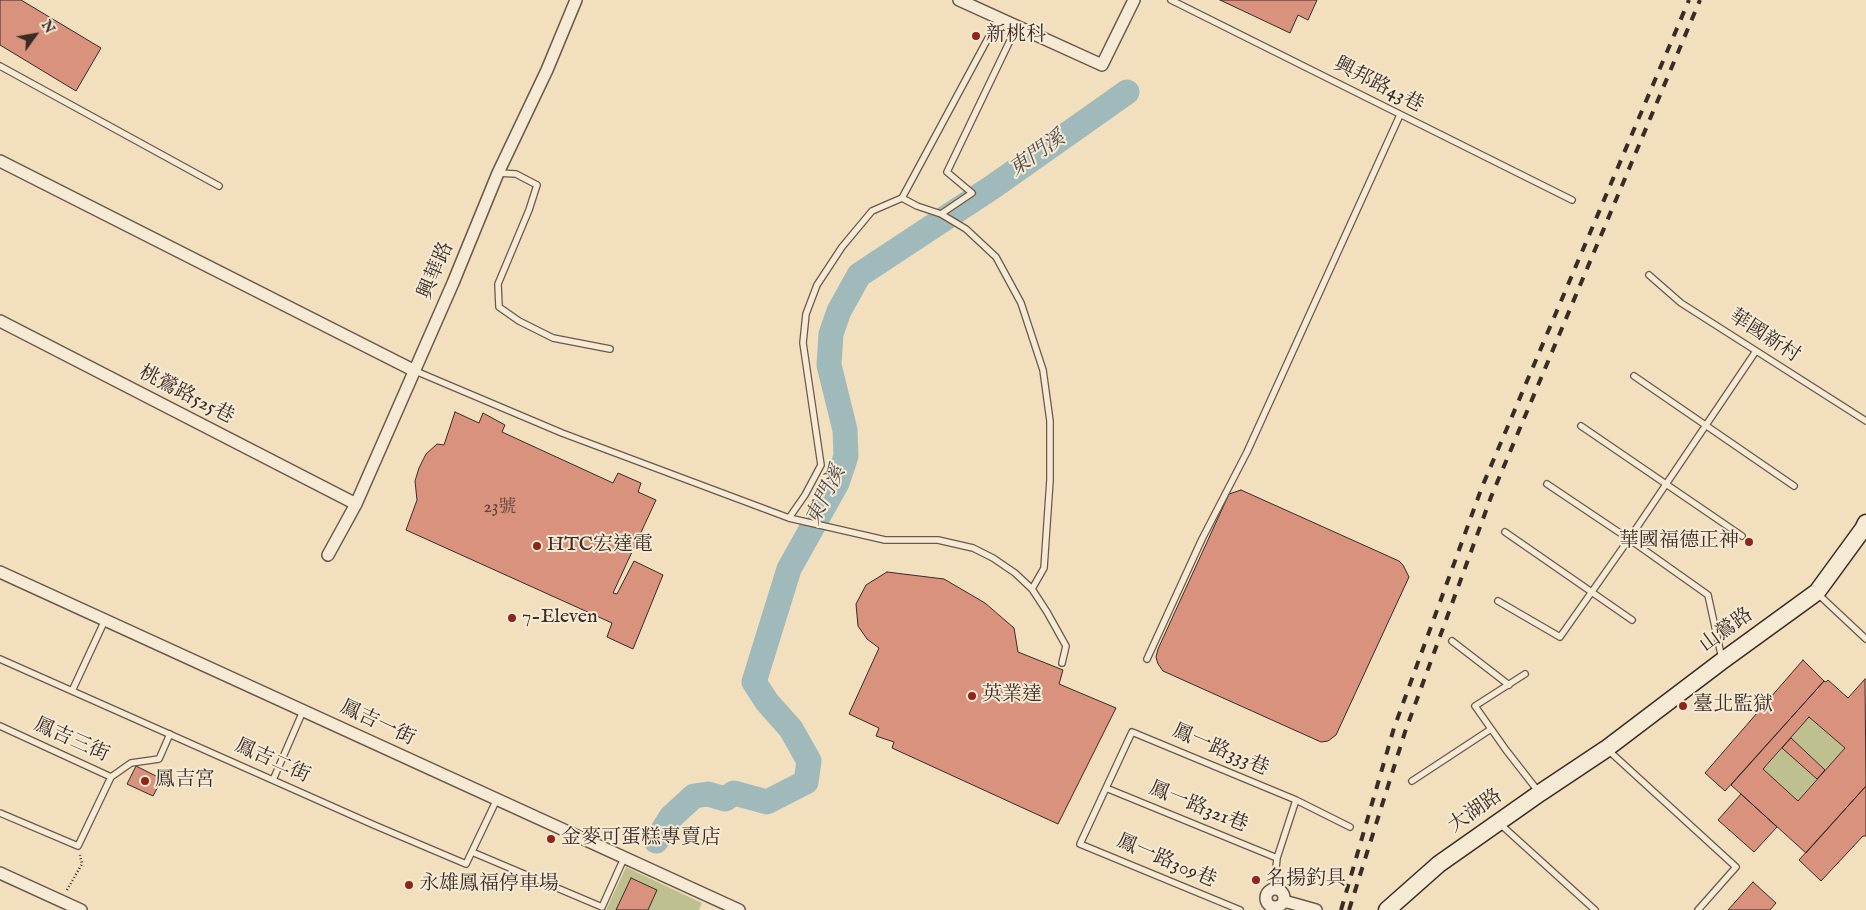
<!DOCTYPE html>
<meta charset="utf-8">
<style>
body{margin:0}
#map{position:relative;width:1866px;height:910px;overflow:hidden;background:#f2dfbe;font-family:"IM FELL English",serif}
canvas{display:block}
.north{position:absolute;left:10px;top:10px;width:50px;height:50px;-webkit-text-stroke:4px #f7ead5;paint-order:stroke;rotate:58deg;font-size:14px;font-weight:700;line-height:20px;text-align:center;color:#3b2b25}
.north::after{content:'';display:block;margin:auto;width:18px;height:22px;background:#3b2b25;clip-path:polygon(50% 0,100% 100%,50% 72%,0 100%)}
</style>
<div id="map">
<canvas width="1866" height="910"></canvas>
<div class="north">N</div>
</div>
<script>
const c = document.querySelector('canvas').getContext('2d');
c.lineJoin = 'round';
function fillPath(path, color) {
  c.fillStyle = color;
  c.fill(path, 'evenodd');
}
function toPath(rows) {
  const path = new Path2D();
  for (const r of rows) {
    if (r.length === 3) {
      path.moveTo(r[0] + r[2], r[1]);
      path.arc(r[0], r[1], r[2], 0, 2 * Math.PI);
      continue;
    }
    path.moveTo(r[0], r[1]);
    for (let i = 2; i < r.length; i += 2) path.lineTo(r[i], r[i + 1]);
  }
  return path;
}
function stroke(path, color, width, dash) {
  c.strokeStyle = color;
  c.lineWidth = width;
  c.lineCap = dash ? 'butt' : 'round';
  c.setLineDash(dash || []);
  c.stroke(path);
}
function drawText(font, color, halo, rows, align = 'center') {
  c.font = font + ' "IM FELL English","Noto Serif TC",serif';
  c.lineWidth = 4;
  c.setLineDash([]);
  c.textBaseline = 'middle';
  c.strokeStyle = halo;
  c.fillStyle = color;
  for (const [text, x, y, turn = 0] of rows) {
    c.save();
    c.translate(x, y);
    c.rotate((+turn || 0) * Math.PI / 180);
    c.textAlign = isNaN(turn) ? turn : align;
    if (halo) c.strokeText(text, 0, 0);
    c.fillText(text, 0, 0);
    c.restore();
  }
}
const green = toPath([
 [1809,717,1845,748,1825,770,1791,738],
 [1782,748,1817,779,1798,801,1763,769],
 [626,867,702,903,699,910,606,910]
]);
const river = toPath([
 [656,841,671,817,694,796,708,794,725,799,734,793,767,802,806,782,809,761,791,729,767,702,754,682,789,569,837,483,846,456,845,430,829,365,831,334,839,311,859,275,994,186,1127,92]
]);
const building = toPath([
 [0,0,21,0,101,48,76,91,0,45,0,0],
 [1220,0,1317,0,1308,20,1298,15,1290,33,1220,0],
 [455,412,479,423,483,413,505,425,502,432,613,483,618,473,641,483,638,492,656,500,613,593,617,594,634,561,663,575,633,649,607,637,612,623,406,530,417,500,415,481,419,468,426,454,437,444,444,445,455,412],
 [1241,490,1399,561,1403,565,1409,577,1336,735,1328,741,1321,742,1163,671,1158,664,1156,657,1158,649,1229,494,1241,490],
 [887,572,944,579,985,603,1014,628,1018,652,1063,670,1059,684,1116,708,1058,824,892,748,894,742,876,736,879,728,849,714,879,648,867,639,858,626,856,604,866,585,887,572],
 [1803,660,1824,681,1725,791,1705,773,1803,660],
 [1865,679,1866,786,1806,853,1731,785,1824,681,1826,682,1828,680,1848,698,1865,679],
 [1809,717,1845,748,1798,801,1763,769,1809,717],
 [1791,738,1825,770,1817,779,1782,748,1791,738],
 [136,766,162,779,153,796,127,784,136,766],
 [1866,786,1866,836,1863,836,1821,881,1799,860,1866,786],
 [1741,794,1777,827,1754,852,1718,820,1741,794],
 [631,878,657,890,648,910,616,910,631,878],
 [1753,882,1776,903,1770,910,1728,910,1753,882]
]);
const path = toPath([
 [67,890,82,864,80,855]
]);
const lane = toPath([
 [1171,0,1572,200],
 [999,18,902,198,917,206,941,214,972,193,947,172,1017,26],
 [0,66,219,186],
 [498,173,516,174,537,185,529,210,498,284,499,307,519,321,553,338,610,349],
 [941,214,966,229,996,257,1021,303,1043,370,1050,421,1050,480,1044,568,1032,589],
 [1649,275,1681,303,1866,421],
 [413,370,562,433,789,518,885,540,938,540,973,548,993,558,1015,573,1032,589,1047,612,1066,646,1062,663],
 [1634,376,1794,486],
 [1581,426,1742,536],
 [1547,484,1629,539,1708,595,1722,659],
 [789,518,805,495,821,465,803,343,806,314,817,285,842,247,872,211,902,198],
 [1505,532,1632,620],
 [1818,594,1866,639],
 [1498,601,1560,637,1629,539,1756,351],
 [1452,641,1509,685],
 [0,659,374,825,466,864,497,799],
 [1147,659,1202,539,1247,452,1400,115],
 [1525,674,1475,706,1506,750,1538,791],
 [72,691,105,620],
 [0,726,111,777,131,763,159,759,170,734],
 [1608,750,1736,867,1698,910],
 [273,780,303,711],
 [1412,781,1491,729],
 [1106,788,1277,858],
 [0,813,78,846,111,777],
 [1499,823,1595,910],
 [472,852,602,907,624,858],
 [1274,889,1277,858,1296,800,1350,827],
 [1240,910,1080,844,1132,732,1296,800]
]);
const street = toPath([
 [959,0,1102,65,1134,0],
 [0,161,413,370],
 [0,321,356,504],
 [328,555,356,504,453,283,498,173,547,70,576,0],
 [0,572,739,910],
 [0,873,81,910],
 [1275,898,9],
 [1284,901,1316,910]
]);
const secondary = toPath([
 [1387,910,1439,864,1540,793,1606,749,1722,661,1817,592,1863,529,1866,523]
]);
const rail = toPath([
 [1341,910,1394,728,1482,487,1689,0],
 [1349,910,1405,732,1491,497,1700,0]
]);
const markers = [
 [976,36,5,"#8f2418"],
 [1749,542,5,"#8f2418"],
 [537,546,5,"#8f2418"],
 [512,618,5,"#8f2418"],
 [972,696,5,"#8f2418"],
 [1683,706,5,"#8f2418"],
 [145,781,5,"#8f2418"],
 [551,839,5,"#8f2418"],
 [1256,880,5,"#8f2418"],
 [409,885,5,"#8f2418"]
];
const numberNames = [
 ["23號",500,508]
];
const poiNames = [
 ["新桃科",986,36],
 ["華國福德正神",1739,542,"right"],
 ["HTC宏達電",547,546],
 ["7-Eleven",522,618],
 ["英業達",982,696],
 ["臺北監獄",1693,706],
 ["鳳吉宮",155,781],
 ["金麥可蛋糕專賣店",561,839],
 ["名揚釣具",1266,880],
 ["永雄鳳福停車場",419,885]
];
const streetNames = [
 ["興邦路43巷",1378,86,27],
 ["興華路",437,271,-67],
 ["華國新村",1764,337,33],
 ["桃鶯路525巷",186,396,27],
 ["山鶯路",1727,631,-36],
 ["鳳吉一街",377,724,25],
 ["鳳吉三街",71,741,24],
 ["鳳一路333巷",1220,751,23],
 ["鳳吉二街",272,762,24],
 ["鳳一路321巷",1198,808,22],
 ["大湖路",1476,812,-35],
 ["鳳一路309巷",1166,862,23]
];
const waterNames = [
 ["東門溪",1038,155,-35],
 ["東門溪",827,496,-64]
];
fillPath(green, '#bec18f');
stroke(river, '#a0babc', 25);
fillPath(building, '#d8927d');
stroke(building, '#3b2b25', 1);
stroke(lane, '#69584b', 8);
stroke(street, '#69584b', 14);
stroke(secondary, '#3b2b25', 19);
stroke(path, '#3b2b25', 2.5, [1, 2.5]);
stroke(lane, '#f7ead5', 5.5);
stroke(street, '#f7ead5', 11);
stroke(secondary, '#f7ead5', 16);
stroke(rail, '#3b2b25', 4, [9, 9]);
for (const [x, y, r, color] of markers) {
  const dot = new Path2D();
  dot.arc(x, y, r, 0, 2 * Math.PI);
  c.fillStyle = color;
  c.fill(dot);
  stroke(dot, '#f7ead5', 2);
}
drawText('18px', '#62453b', null, numberNames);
drawText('20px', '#3b2b25', '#f7ead5', poiNames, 'left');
drawText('20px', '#3b2b25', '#f7ead5', streetNames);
drawText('italic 21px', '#544f4b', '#f7ead5', waterNames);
</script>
